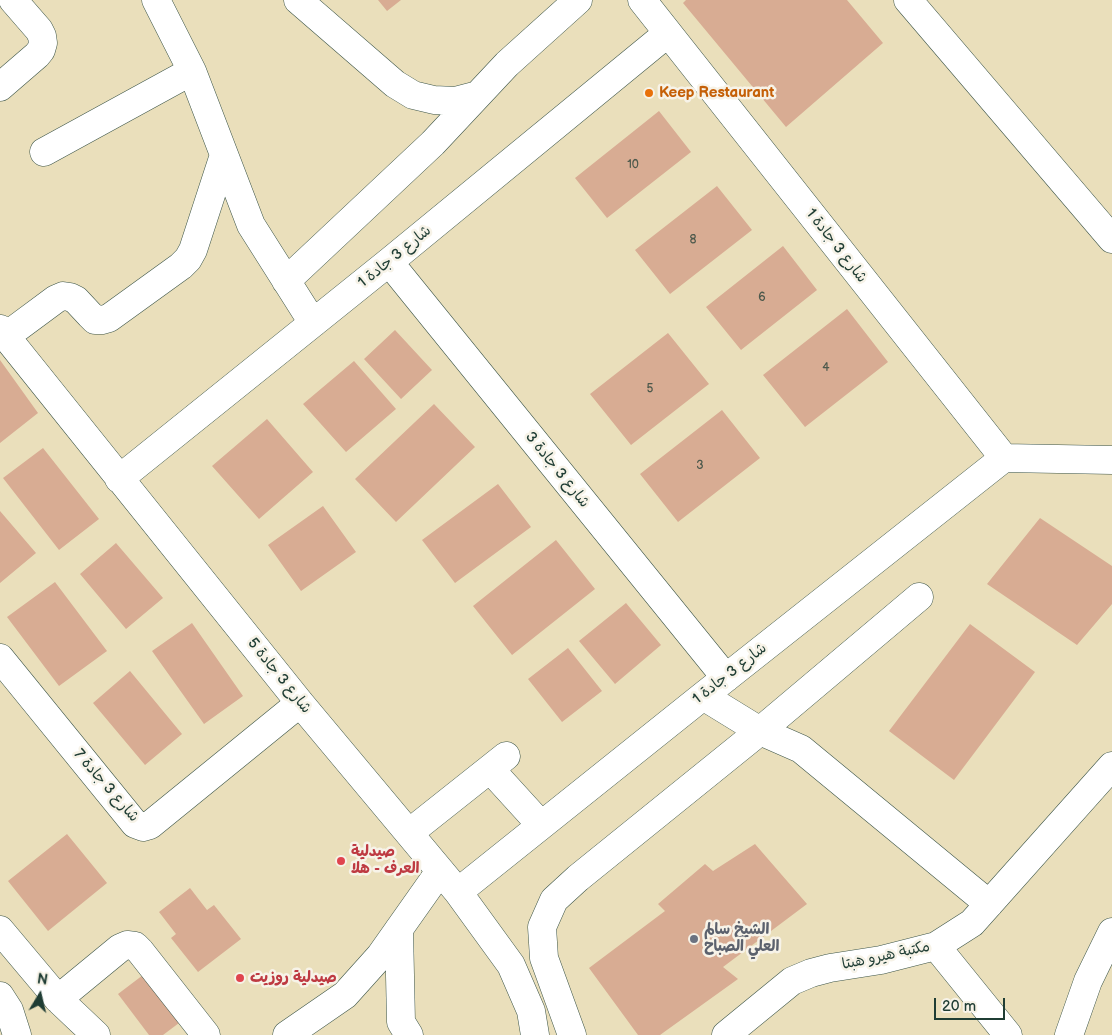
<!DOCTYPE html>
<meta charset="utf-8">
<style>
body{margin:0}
#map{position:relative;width:1112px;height:1035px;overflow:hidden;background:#eadfbb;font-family:"Balsamiq Sans",sans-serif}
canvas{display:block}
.north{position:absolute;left:15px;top:970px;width:50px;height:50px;-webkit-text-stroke:4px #f7f3e8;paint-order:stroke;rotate:9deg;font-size:14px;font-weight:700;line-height:20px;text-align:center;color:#1f3d34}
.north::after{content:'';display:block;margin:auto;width:18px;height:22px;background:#1f3d34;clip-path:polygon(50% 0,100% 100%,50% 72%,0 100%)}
.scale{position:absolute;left:934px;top:998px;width:71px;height:22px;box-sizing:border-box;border:2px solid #1f3d34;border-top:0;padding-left:6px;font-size:15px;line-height:18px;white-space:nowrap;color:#1f3d34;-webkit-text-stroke:4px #f7f3e8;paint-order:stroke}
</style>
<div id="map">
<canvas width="1112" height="1035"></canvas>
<div class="north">N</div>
<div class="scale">20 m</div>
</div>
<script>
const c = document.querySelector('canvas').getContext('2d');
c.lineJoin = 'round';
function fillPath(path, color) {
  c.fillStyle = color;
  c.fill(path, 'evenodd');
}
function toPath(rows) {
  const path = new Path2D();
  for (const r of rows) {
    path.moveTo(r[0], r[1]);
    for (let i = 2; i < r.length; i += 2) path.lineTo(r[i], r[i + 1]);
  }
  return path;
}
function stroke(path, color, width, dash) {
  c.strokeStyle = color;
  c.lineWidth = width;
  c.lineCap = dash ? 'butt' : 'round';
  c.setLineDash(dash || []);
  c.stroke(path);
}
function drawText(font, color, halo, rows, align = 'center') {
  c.font = font + ' "Balsamiq Sans","Playpen Sans Arabic",sans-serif';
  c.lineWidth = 5;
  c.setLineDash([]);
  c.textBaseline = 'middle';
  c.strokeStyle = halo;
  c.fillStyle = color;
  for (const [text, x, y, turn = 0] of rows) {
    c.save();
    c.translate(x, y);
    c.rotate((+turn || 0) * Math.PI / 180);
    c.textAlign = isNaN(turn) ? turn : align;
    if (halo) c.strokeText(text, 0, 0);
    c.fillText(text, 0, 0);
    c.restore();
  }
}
const building = toPath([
 [378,0,401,0,387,11],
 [686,0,847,0,883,43,786,127,683,3],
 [659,111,691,152,607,218,575,178],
 [717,186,752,230,670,294,635,250],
 [783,246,817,290,741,350,706,307],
 [847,309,888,362,805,427,763,375],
 [395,330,432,370,401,399,364,359],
 [668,333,709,384,631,445,590,394],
 [0,360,38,413,0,443],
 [354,361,396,409,346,452,303,404],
 [434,404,475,447,396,522,355,479],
 [722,410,760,458,678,522,640,474],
 [267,419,313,472,259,519,212,466],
 [43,448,99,519,59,550,3,478],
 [498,484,531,527,455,583,422,540],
 [323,506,356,552,301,591,268,545],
 [0,511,36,553,0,583],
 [1040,518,1112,566,1112,604,1077,645,987,584],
 [556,540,595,589,512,655,473,606],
 [116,543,163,598,126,629,80,574],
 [55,582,107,651,59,686,7,617],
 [626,603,661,645,615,684,579,641],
 [192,623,243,696,204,724,152,651],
 [970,624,1035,672,954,780,889,731],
 [568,648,602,691,562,722,528,679],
 [130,671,182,734,145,765,93,703],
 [67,834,107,883,48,931,8,881],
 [755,844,807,904,723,967,738,979,660,1035,638,1035,589,968,665,911,658,904,705,864,713,871],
 [190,888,207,910,214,905,241,939,198,972,171,938,176,934,159,912],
 [147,972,183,1020,163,1035,149,1035,118,994]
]);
const minor = toPath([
 [156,0,192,71,251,225,313,323],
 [298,0,395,84,413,95,434,100,455,101,478,95],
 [642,0,1004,458],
 [908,0,1112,239],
 [0,87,37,55,41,50,43,43,42,36,39,30,13,0],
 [44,152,192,71],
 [389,262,726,678],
 [286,281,433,143,507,64,578,0],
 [0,329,300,703,458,892,511,965,531,1011,535,1035],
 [6,336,56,299,63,296,70,297,76,300,90,315,95,320,102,320,109,318,181,266,188,259,193,250,224,155],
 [119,479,389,262,668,33],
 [0,658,135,824,143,827,150,825,300,703],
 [703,696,760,731,801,749,989,904],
 [490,769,541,825],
 [409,833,506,756],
 [458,892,703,696,1004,458,1112,460],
 [399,929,401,1022,409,1035],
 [0,930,58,999,96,1035],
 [936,946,1008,1035],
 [0,996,9,1010,17,1035],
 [58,999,120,948,127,945,135,946,140,951,206,1035],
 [287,1035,345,995,380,956,440,871],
 [572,1035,544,958,542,927,554,900,578,878,760,731,919,597],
 [726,1035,792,981,811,973,830,968,881,960,936,946,972,923,1112,766],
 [1069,1035,1088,981,1112,932]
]);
const markers = [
 [649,93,5,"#e8710a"],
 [341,861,5,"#e0444e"],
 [694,939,5,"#6b7280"],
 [240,978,5,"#e0444e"]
];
const numberNames = [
 ["10",633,165],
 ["8",693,240],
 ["6",762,298],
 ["4",826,368],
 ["5",650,389],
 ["3",700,466]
];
const foodNames = [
 ["Keep Restaurant",659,93]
];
const streetNames = [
 ["شارع 3 جادة 1",836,246,52],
 ["شارع 3 جادة 1",395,257,-39],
 ["شارع 3 جادة 3",557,470,51],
 ["شارع 3 جادة 1",730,674,-38],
 ["شارع 3 جادة 5",279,676,51],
 ["شارع 3 جادة 7",106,786,49],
 ["مكتبة هيرو هبتا",886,956,-12]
];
const healthNames = [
 ["صيدلية",351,852],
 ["العرف - هلا",351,869],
 ["صيدلية روزيت",250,978]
];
const worshipNames = [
 ["الشيخ سالم",704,930],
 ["العلي الصباح",704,947]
];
fillPath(building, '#d8ac93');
stroke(minor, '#3d5548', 29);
stroke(minor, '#fff', 28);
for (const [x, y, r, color] of markers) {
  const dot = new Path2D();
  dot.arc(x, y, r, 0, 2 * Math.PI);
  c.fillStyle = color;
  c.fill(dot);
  stroke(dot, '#f7f3e8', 2);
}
drawText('12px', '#4d594c', null, numberNames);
drawText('bold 15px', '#c56008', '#f7f3e8', foodNames, 'left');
drawText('15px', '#1f3d34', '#f7f3e8', streetNames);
drawText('bold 15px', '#be3a42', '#f7f3e8', healthNames, 'left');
drawText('bold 15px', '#5b616d', '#f7f3e8', worshipNames, 'left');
</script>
